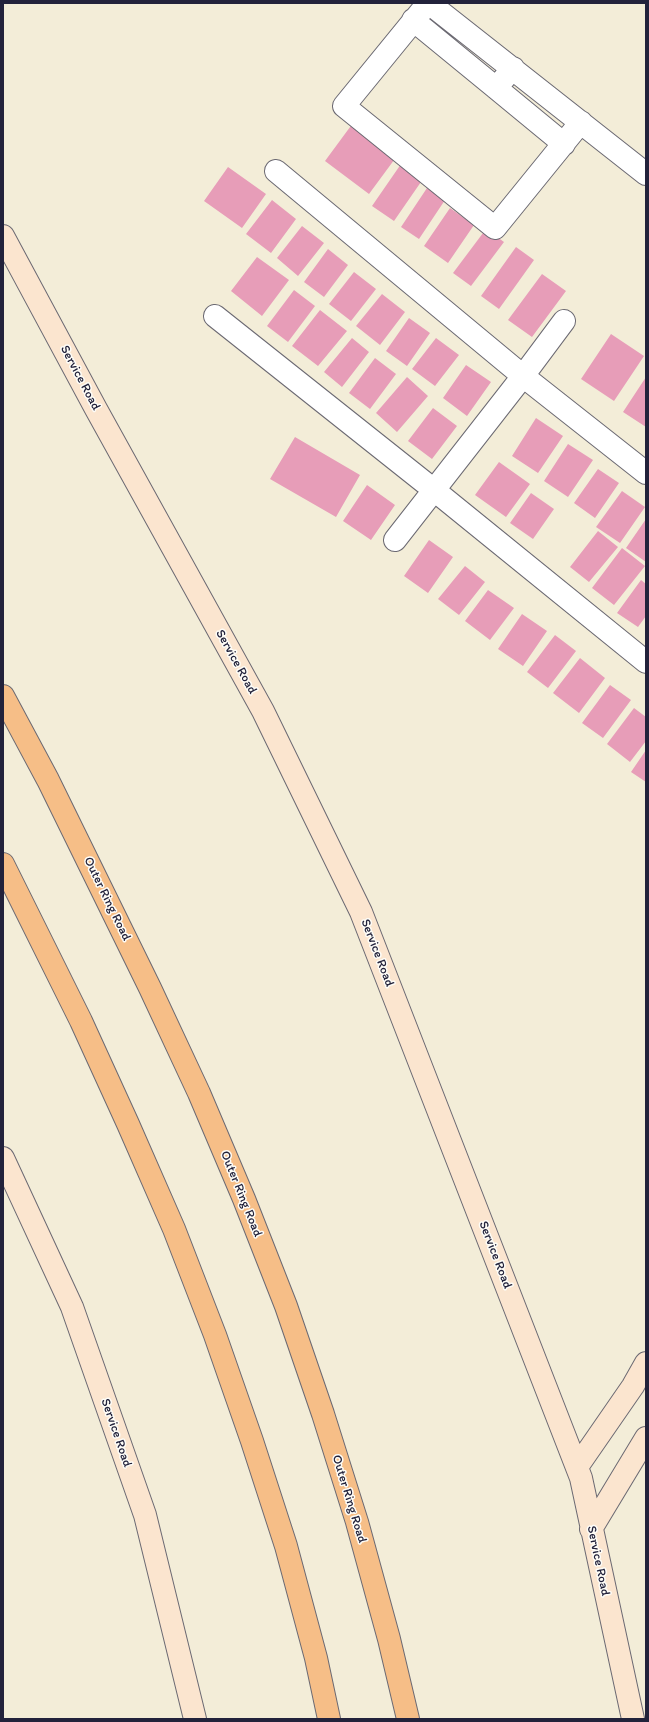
<!DOCTYPE html>
<style>
body{margin:0}
#map{position:relative;width:649px;height:1722px;overflow:hidden;background:#f3edd8;font-family:Itim,sans-serif}
canvas{display:block}
.frame{position:absolute;inset:0;border:4px solid #22223b;pointer-events:none}
</style>
<div id="map">
<canvas width="649" height="1722"></canvas>
<div class="frame"></div>
</div>
<script>
const c = document.querySelector('canvas').getContext('2d');
c.lineJoin = 'round';
function fillPath(path, color) {
  c.fillStyle = color;
  c.fill(path, 'evenodd');
}
function toPath(rows) {
  const path = new Path2D();
  for (const r of rows) {
    path.moveTo(r[0], r[1]);
    for (let i = 2; i < r.length; i += 2) path.lineTo(r[i], r[i + 1]);
  }
  return path;
}
function stroke(path, color, width, dash) {
  c.strokeStyle = color;
  c.lineWidth = width;
  c.lineCap = dash ? 'butt' : 'round';
  c.setLineDash(dash || []);
  c.stroke(path);
}
function drawText(font, color, halo, rows, align = 'center') {
  c.font = font + ' Itim,sans-serif';
  c.lineWidth = 3;
  c.setLineDash([]);
  c.textBaseline = 'middle';
  c.strokeStyle = halo;
  c.fillStyle = color;
  for (const [text, x, y, turn = 0] of rows) {
    c.save();
    c.translate(x, y);
    c.rotate((+turn || 0) * Math.PI / 180);
    c.textAlign = isNaN(turn) ? turn : align;
    if (halo) c.strokeText(text, 0, 0);
    c.fillText(text, 0, 0);
    c.restore();
  }
}
const building = toPath([
 [353,123,397,156,369,194,325,161],
 [401,164,423,179,394,221,372,206],
 [228,167,266,194,242,228,204,201],
 [427,188,445,200,419,239,401,227],
 [272,200,296,219,271,253,246,234],
 [450,208,474,225,448,263,424,246],
 [302,226,324,243,298,276,277,258],
 [486,229,504,242,471,286,453,273],
 [516,247,534,260,499,309,481,296],
 [328,249,348,265,324,297,304,282],
 [257,257,289,280,262,316,231,291],
 [354,272,376,289,351,321,329,304],
 [542,274,566,291,532,337,508,320],
 [294,290,315,306,288,342,267,326],
 [382,294,405,312,380,345,356,326],
 [320,310,347,331,318,366,292,346],
 [409,318,430,333,407,366,386,351],
 [611,334,644,356,614,401,581,379],
 [352,338,369,352,342,387,324,372],
 [436,338,459,355,435,386,412,369],
 [375,358,396,374,370,409,349,393],
 [466,365,491,382,467,416,443,398],
 [407,377,428,396,397,432,376,413],
 [646,377,646,427,623,412],
 [433,408,457,426,432,459,408,441],
 [536,418,563,436,538,473,512,456],
 [295,437,360,475,336,517,270,479],
 [568,444,593,460,568,497,544,481],
 [499,462,530,484,506,517,475,495],
 [598,469,619,483,595,518,574,503],
 [367,485,395,505,371,540,343,521],
 [622,491,645,507,620,543,596,527],
 [531,493,554,509,533,539,510,523],
 [646,519,646,562,626,548],
 [598,531,618,547,589,582,570,567],
 [429,540,453,557,428,593,404,576],
 [622,548,645,566,614,605,592,588],
 [465,566,485,582,459,615,438,599],
 [641,580,646,584,646,616,638,627,617,613],
 [488,590,514,608,490,640,465,621],
 [522,614,547,631,523,666,498,649],
 [555,635,576,651,548,688,527,672],
 [580,658,605,678,579,713,553,693],
 [610,685,631,700,603,738,582,723],
 [634,708,646,717,646,741,630,762,607,744],
 [646,750,646,782,631,772]
]);
const street = toPath([
 [428,3,344,106,495,228,581,122],
 [429,3,646,174],
 [413,20,496,88],
 [513,68,496,88,564,144],
 [276,171,523,376,646,473],
 [215,316,434,490,646,662],
 [395,540,523,376,564,321]
]);
const secondary = toPath([
 [3,236,96,409,263,711,361,912,581,1478,633,1719],
 [3,1158,72,1307,145,1515,195,1719],
 [577,1467,633,1386,646,1363],
 [591,1529,646,1438]
]);
const highway = toPath([
 [3,696,48,780,150,988,199,1093,244,1199,286,1306,323,1414,357,1522,389,1639,408,1719],
 [3,864,81,1021,128,1124,174,1229,215,1335,252,1441,286,1546,316,1658,329,1719]
]);
const streetNames = [
 ["Service Road",80,378,62],
 ["Service Road",236,662,61],
 ["Outer Ring Road",107,899,64],
 ["Service Road",377,953,69],
 ["Outer Ring Road",241,1194,68],
 ["Service Road",495,1255,69],
 ["Service Road",116,1433,71],
 ["Outer Ring Road",349,1499,73],
 ["Service Road",598,1561,78]
];
fillPath(building, '#e79db8');
stroke(street, '#6b6972', 24);
stroke(secondary, '#6b6972', 24);
stroke(highway, '#6b6972', 24);
stroke(street, '#fff', 22);
stroke(secondary, '#fbe5cf', 22);
stroke(highway, '#f6be87', 22);
drawText('13px', '#22223b', '#fdfcf7', streetNames);
</script>
